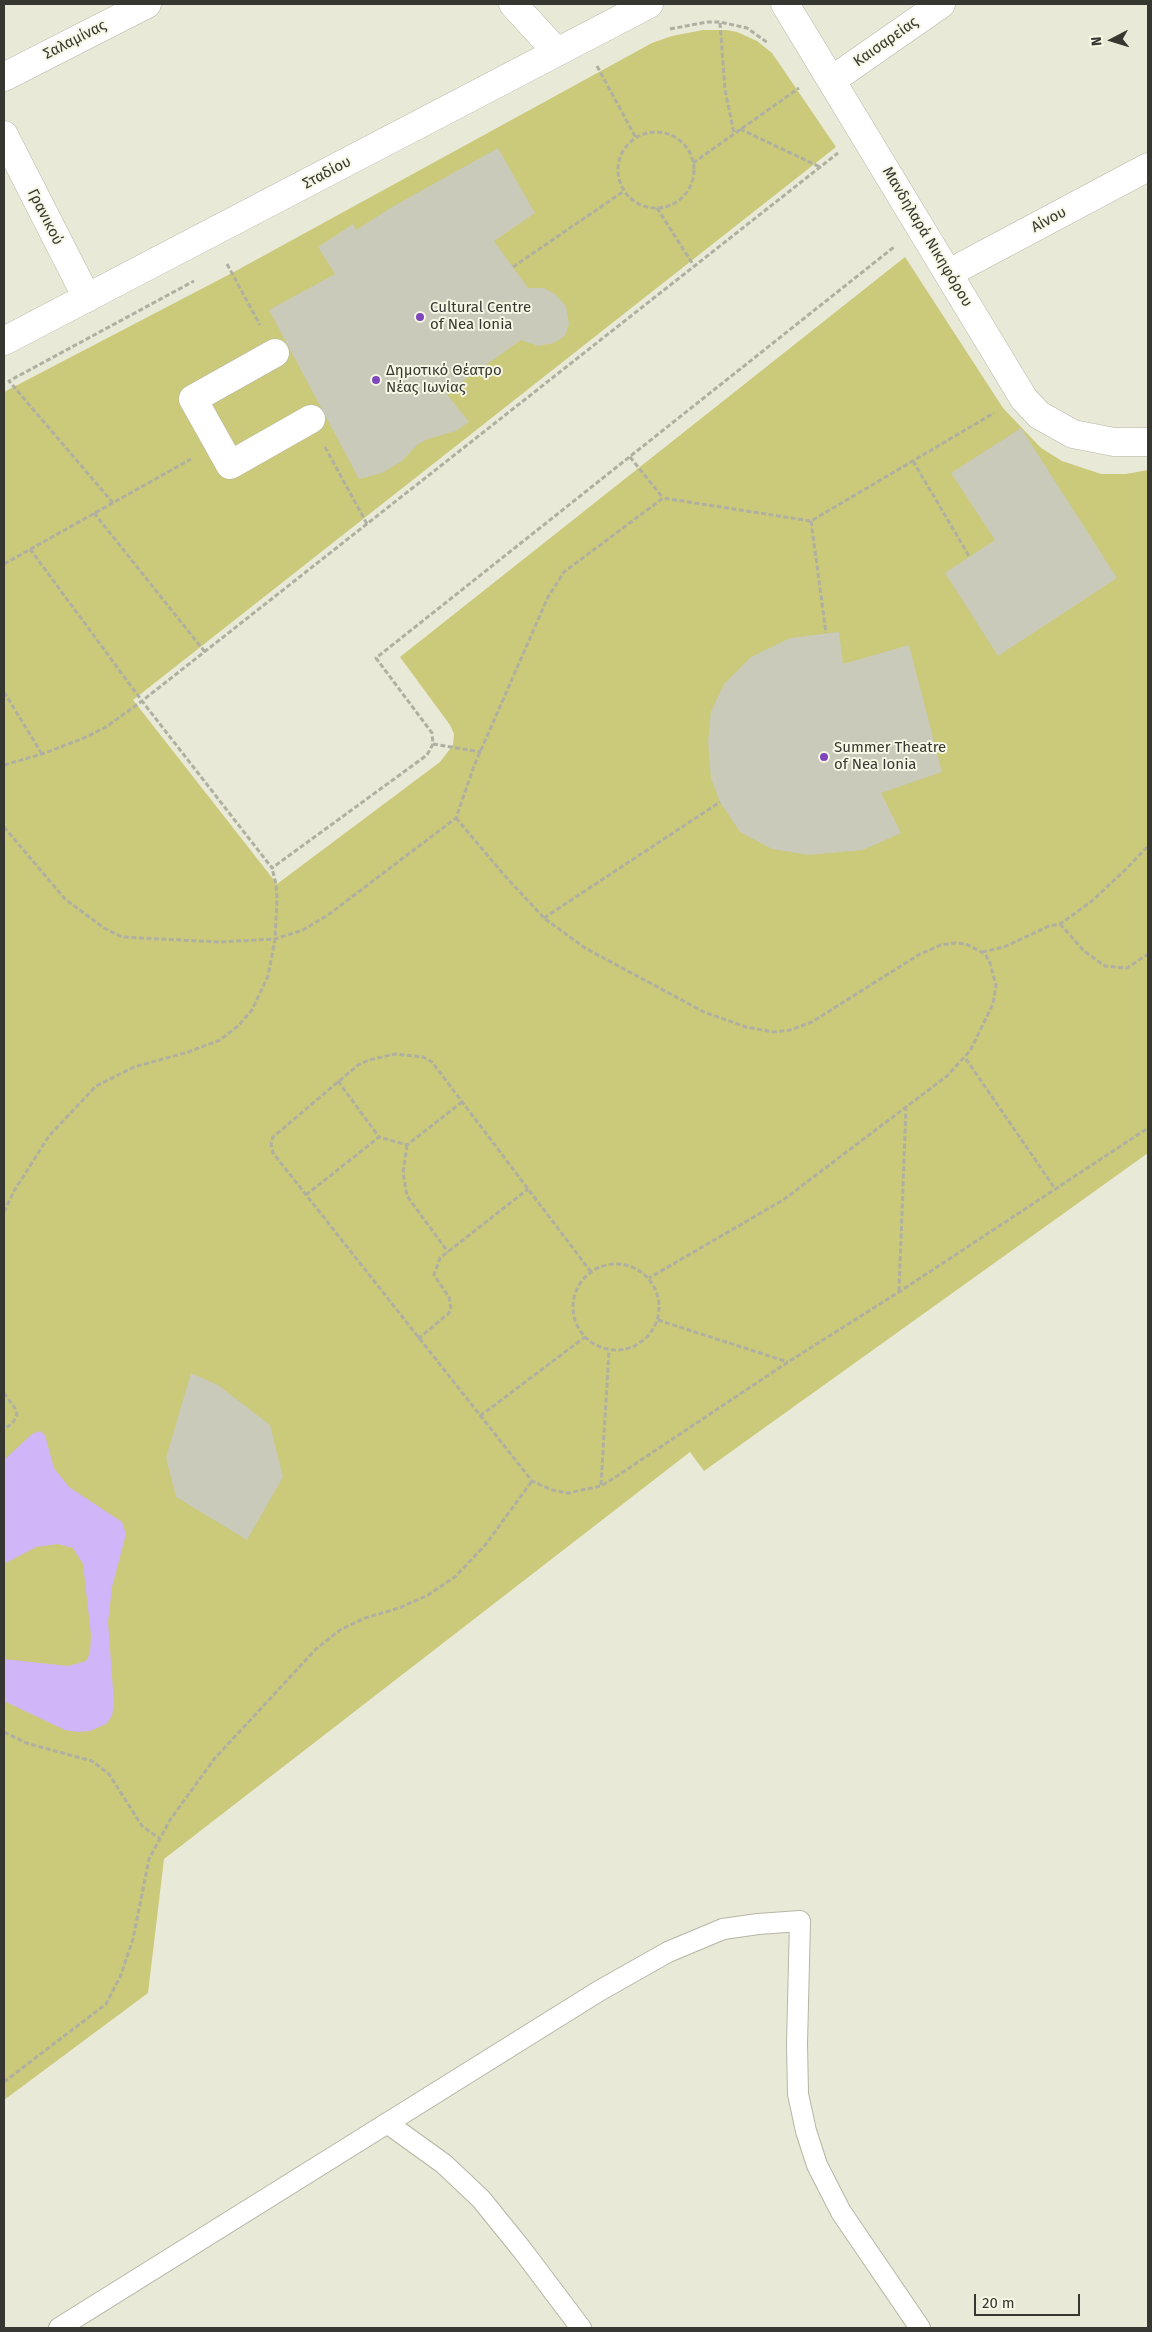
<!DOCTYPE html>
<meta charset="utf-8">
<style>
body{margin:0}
#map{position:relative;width:1152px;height:2332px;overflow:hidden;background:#e9e9d8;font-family:"Fira Sans",sans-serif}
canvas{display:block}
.frame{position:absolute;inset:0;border:5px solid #373731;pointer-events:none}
.north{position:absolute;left:1087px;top:15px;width:50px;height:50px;-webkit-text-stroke:4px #f6f7e5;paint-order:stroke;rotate:265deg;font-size:14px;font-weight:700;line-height:20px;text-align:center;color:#373731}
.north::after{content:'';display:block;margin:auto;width:18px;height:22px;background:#373731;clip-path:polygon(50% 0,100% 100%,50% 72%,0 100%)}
.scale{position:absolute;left:974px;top:2294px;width:106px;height:22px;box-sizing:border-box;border:2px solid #373731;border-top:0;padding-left:6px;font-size:15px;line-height:18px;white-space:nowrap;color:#373731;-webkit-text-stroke:4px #f6f7e5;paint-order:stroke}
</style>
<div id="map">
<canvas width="1152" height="2332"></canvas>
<div class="frame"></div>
<div class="north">N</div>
<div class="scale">20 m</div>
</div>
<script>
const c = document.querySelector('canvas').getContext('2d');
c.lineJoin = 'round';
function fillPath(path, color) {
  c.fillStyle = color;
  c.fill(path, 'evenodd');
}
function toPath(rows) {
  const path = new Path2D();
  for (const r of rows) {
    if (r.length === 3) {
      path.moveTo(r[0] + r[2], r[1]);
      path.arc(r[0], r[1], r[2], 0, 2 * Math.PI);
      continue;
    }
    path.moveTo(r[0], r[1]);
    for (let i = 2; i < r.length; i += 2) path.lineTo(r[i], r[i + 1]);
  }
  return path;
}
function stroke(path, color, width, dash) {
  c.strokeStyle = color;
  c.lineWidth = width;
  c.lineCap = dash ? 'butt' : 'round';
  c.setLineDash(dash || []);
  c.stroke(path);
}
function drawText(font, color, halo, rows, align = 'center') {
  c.font = font + ' "Fira Sans",sans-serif';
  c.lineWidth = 4;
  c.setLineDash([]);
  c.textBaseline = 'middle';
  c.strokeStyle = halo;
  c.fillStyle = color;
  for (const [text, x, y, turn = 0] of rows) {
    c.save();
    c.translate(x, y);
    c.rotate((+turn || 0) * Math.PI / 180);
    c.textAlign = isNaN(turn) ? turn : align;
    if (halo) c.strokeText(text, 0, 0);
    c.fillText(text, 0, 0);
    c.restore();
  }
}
const green = toPath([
 [703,30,726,30,737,32,757,41,772,53,836,147,133,700,277,884,440,762,453,745,454,734,450,725,400,657,905,257,1003,408,1041,448,1062,461,1101,474,1126,474,1148,470,1148,1153,704,1471,690,1452,164,1859,148,1993,4,2100,4,392,232,273,652,43,672,36]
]);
const water = toPath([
 [40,1431,45,1435,54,1468,69,1487,122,1522,126,1534,112,1587,108,1622,114,1703,112,1716,106,1724,90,1731,77,1732,65,1730,4,1701,4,1659,68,1666,86,1661,90,1653,91,1635,83,1564,73,1548,58,1544,36,1547,4,1564,4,1460,32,1434]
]);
const building = toPath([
 [498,148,535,213,494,241,528,288,544,288,555,294,566,306,569,324,565,336,554,343,538,346,521,340,446,393,469,422,456,431,428,439,417,445,402,461,382,473,359,479,269,310,335,274,318,247,353,224,356,230,392,207],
 [1021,428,1117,578,998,656,945,573,995,540,951,473],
 [839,632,843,664,909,645,942,772,881,793,901,833,863,850,808,855,772,849,740,832,720,802,711,778,708,742,711,711,724,684,751,657,790,638],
 [191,1373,218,1385,270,1425,283,1477,247,1540,176,1497,166,1458]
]);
const path = toPath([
 [720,23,725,90,734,133],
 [670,29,707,22,720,22,747,28,768,43],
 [597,66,636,138],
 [740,129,820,167],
 [656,170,38],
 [693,163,799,88],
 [657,208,694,266],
 [227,264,260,325],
 [513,267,624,191],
 [325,447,367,524],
 [630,457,663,498],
 [913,461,969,556],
 [113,503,9,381,194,281],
 [94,513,205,652],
 [811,521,826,633],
 [30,549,142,701,272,868,427,755,433,744,432,733,376,658,894,247],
 [4,564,191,459],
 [4,692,42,754],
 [433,744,481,752],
 [4,765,42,754,84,738,106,727,142,701,838,153],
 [456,818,505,876,544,918,585,948,704,1012,746,1027,774,1032,790,1030,812,1022,920,954,941,945,955,943,966,944,985,954,990,963,996,985,993,1004,970,1051,947,1076,783,1200,649,1278],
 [4,827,65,899,104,928,122,937,219,942,275,939,303,930,328,915,456,818,474,766,548,597,564,572,663,498,811,521,994,413],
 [544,918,720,802],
 [1060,924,1084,951,1105,966,1127,968,1148,954],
 [982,952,1004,947,1049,926,1060,924,1092,901,1126,869,1148,846],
 [966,1059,1056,1190],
 [338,1081,379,1137],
 [407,1145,403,1173,407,1196,448,1252],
 [306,1195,379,1137,407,1145,462,1102],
 [4,1212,14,1191,49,1136,96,1086,134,1067,188,1052,220,1040,238,1026,252,1010,268,976,275,939,277,899,276,884,272,868],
 [616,1307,43],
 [591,1272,432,1062,423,1057,395,1054,369,1060,358,1065,273,1137,271,1144,273,1153,532,1481,552,1490,568,1493,601,1486,617,1476,788,1362,899,1292,1148,1128],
 [899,1291,906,1109],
 [658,1320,788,1362],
 [418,1339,449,1313,451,1309,449,1297,434,1275,440,1258,528,1189],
 [4,1393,15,1408,17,1414,14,1421,4,1430],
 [480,1416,585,1337],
 [601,1485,609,1350],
 [4,1732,26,1743,92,1761,109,1774,142,1826,159,1838],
 [4,2082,106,2004,120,1977,133,1939,149,1859,170,1820,215,1758,316,1649,340,1630,365,1618,399,1608,428,1595,456,1576,486,1544,532,1481]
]);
const service = toPath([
 [387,2123,444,2164,481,2199,523,2251,581,2328],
 [59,2328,599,1991,668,1952,723,1929,758,1924,800,1921,797,2044,798,2094,806,2131,817,2165,841,2212,920,2328]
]);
const pedestrian = toPath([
 [275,353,193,399,230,465,311,419]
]);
const minor = toPath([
 [513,4,557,52],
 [4,77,147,4],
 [832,80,941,4],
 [4,135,87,298],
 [949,273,1148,167]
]);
const tertiary = toPath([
 [785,4,1024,399,1039,415,1073,434,1114,442,1148,442],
 [4,341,649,4]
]);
const markers = [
 [420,317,5,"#8046bc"],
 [376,380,5,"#8046bc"],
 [824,757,5,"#8046bc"]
];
const streetNames = [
 ["Σαλαμίνας",75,40,-27],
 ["Καισαρείας",886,42,-35],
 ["Σταδίου",327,173,-28],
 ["Γρανικού",45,217,63],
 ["Αίνου",1049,220,-28],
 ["Μανδηλαρά Νικηφόρου",927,237,59]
];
const poiNames = [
 ["Cultural Centre",430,308],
 ["of Nea Ionia",430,325],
 ["Δημοτικό Θέατρο",386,371],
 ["Νέας Ιωνίας",386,388],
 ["Summer Theatre",834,748],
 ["of Nea Ionia",834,765]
];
fillPath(green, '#cbc97a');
fillPath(water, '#d0b5f8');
fillPath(building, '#c9cab9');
stroke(service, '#b6b6a6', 22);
stroke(pedestrian, '#b6b6a6', 29);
stroke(minor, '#b6b6a6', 29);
stroke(tertiary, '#b6b6a6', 29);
stroke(path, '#b0b0a2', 3, [5, 2.5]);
stroke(service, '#fff', 20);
stroke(pedestrian, '#fff', 28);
stroke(minor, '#fff', 28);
stroke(tertiary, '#fff', 28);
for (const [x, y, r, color] of markers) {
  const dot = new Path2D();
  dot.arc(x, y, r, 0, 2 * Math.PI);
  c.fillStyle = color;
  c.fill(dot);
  stroke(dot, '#f6f7e5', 2);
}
drawText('15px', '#373731', '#f6f7e5', streetNames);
drawText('15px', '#373731', '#f6f7e5', poiNames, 'left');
</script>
